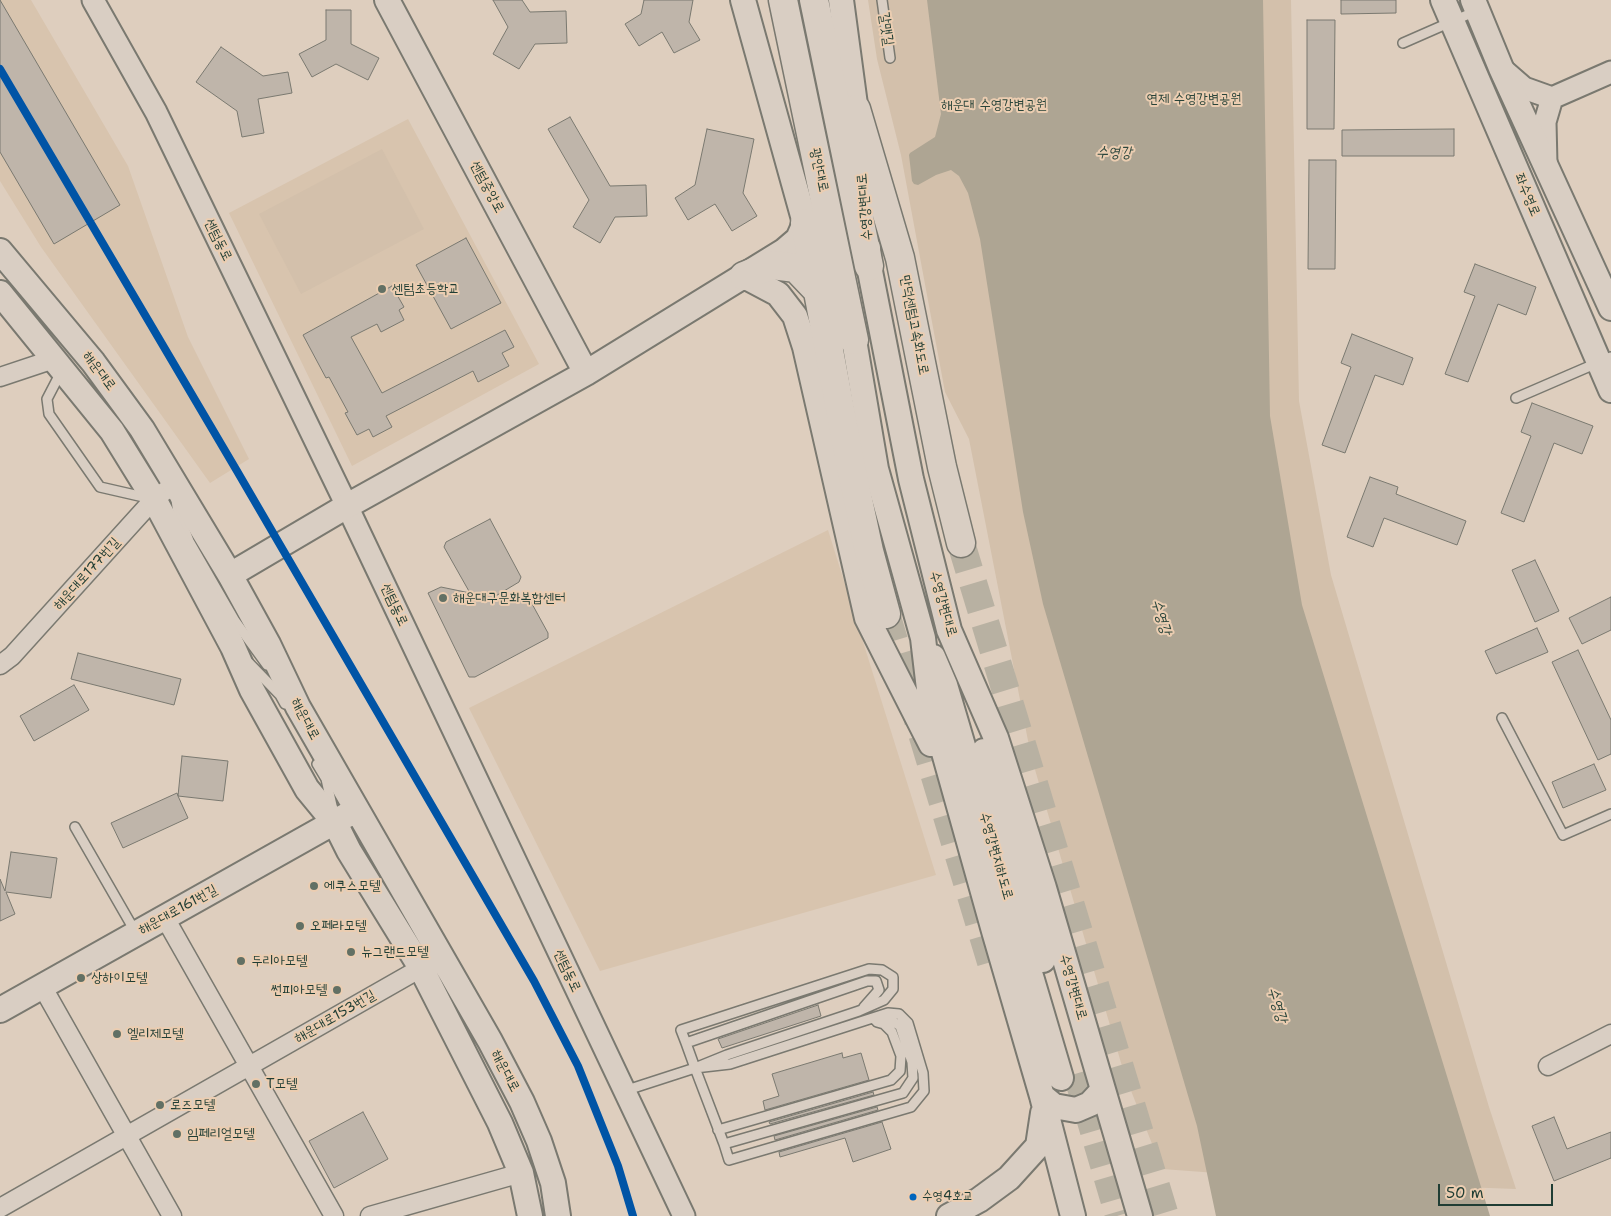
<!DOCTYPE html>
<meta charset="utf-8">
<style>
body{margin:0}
#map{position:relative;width:1611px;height:1216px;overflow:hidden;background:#decebe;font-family:"Shantell Sans",sans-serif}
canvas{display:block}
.scale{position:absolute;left:1438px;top:1184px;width:115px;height:22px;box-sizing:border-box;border:2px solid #1f3d34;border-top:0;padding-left:6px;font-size:15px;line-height:18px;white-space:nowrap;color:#1f3d34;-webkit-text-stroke:4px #ebcdb1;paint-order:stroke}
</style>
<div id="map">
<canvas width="1611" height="1216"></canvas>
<div class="scale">50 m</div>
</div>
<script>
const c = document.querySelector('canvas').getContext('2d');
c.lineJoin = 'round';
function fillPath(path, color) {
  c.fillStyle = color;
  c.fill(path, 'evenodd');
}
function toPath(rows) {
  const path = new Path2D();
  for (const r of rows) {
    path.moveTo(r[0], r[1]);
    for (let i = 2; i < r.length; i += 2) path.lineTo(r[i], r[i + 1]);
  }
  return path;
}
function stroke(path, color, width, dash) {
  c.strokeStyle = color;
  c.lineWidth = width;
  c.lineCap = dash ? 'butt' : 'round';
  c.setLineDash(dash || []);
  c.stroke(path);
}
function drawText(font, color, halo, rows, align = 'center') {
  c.font = font + ' "Shantell Sans","Poor Story",sans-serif';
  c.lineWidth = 4;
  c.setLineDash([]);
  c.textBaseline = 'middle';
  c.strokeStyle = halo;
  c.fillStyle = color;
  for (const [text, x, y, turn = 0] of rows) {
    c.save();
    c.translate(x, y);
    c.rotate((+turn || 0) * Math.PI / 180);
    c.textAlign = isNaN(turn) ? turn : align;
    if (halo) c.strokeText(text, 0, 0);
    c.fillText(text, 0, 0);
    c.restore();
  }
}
const built = toPath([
 [0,0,31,0,128,166,188,337,249,459,210,483,41,247,0,181],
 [408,119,539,364,352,466,229,213],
 [828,530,936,875,600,971,469,708]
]);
const green = toPath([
 [868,0,1291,0,1299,401,1331,575,1489,1107,1516,1189,1353,1183,1162,1169,1124,1073,1031,756,969,439,945,392,901,155,877,59],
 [382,149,424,229,301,294,259,214]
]);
const water = toPath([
 [927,0,1263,0,1270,416,1302,605,1490,1216,1216,1216,1197,1126,1043,604,1023,512,980,239,968,193,959,176,951,170,936,175,918,185,914,184,912,181,909,155,910,153,935,137,941,114]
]);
const building = toPath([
 [0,0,120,205,54,244,0,152,0,0],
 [493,0,522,0,530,12,566,11,567,43,535,44,519,69,493,54,508,27,493,0],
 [644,0,693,0,689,22,700,40,674,53,662,32,639,46,625,24,641,14,644,0],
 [1341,0,1396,0,1396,13,1341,14,1341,0],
 [326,10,351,10,351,44,379,58,368,80,336,64,312,77,299,54,326,40,326,10],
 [1307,20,1335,20,1334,129,1307,129,1307,20],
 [221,47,263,76,288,72,292,93,258,99,264,133,242,137,237,111,196,82,221,47],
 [570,117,610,186,646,185,647,216,615,217,600,243,573,227,589,200,548,129,570,117],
 [707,129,754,139,743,193,757,216,732,231,715,204,688,220,675,198,695,185,707,129],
 [1454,129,1454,156,1342,156,1342,130,1454,129],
 [1309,160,1336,160,1335,269,1308,269,1309,160],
 [466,238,501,303,451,329,416,265,466,238],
 [1475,264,1536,287,1526,315,1498,304,1468,382,1445,374,1475,296,1464,292,1475,264],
 [392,286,404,307,399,310,404,320,381,332,377,324,351,337,382,393,505,330,514,347,502,353,509,366,478,382,473,371,386,416,392,427,373,437,369,429,357,435,345,413,348,412,329,377,326,378,303,335,392,286],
 [1352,334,1413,358,1403,385,1375,375,1345,453,1322,445,1351,367,1341,363,1352,334],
 [1532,403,1593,426,1582,454,1554,443,1524,522,1501,513,1531,436,1521,432,1532,403],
 [1370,477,1398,487,1396,494,1466,521,1457,545,1384,518,1373,547,1347,537,1370,477],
 [490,519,521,577,519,582,489,600,531,602,548,633,548,638,475,677,469,677,428,593,441,587,470,593,444,547,446,542,490,519],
 [1535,560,1559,611,1535,622,1512,570,1535,560],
 [1611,597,1611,630,1582,644,1569,618,1611,597],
 [1537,628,1548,652,1496,674,1485,651,1537,628],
 [1578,650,1611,720,1611,754,1598,760,1552,662,1578,650],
 [78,653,181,679,174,705,71,679,78,653],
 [74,685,89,710,34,741,20,716,74,685],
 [182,756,228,761,223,801,178,796,188,818,123,848,111,823,177,793,178,796,182,756],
 [1594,764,1606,790,1563,808,1552,782,1594,764],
 [11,852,57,858,51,898,6,892,15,914,0,921,0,879,5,891,11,852],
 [818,1005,821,1016,722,1048,718,1039,818,1005],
 [842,1053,843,1058,861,1053,869,1080,765,1110,763,1101,779,1096,772,1074,842,1053],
 [873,1092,874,1095,770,1124,769,1122,873,1092],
 [877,1107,878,1110,775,1140,774,1136,877,1107],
 [363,1112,388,1159,334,1188,309,1141,363,1112],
 [1554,1117,1567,1149,1611,1132,1611,1158,1554,1181,1532,1126,1554,1117],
 [882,1122,891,1149,853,1162,845,1138,780,1157,779,1152,882,1122]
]);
const secondaryTunnel = toPath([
 [1075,1074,1117,1216]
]);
const trunkTunnel = toPath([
 [961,543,1165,1216],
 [886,614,991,962]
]);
const service = toPath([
 [882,0,890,58],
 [1403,43,1476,11],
 [61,372,47,399,49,414,100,487,148,498],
 [1516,398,1611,357],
 [176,500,178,513,189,541,235,621,267,665],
 [249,663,280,695,285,704],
 [1502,718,1563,835,1611,814],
 [317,764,326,779,333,810],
 [75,827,136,933],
 [686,1043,867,981,876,981,879,990,864,1007],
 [624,1091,695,1068,727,1055,859,1011,884,1000,893,989,893,977,882,970,869,969,681,1030,686,1043,695,1068,724,1144,729,1160,911,1107,924,1091,923,1073,908,1023,899,1014,888,1013,730,1064,695,1068],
 [718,1130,891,1080,900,1071,901,1056,892,1032,884,1024,877,1022],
 [724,1144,903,1093,913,1078,912,1062,900,1026,892,1021,884,1019,875,1020]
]);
const minor = toPath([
 [0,377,54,359],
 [0,665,12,656,154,499,175,484],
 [165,918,334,1216],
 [42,986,172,1216],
 [1548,1066,1611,1034],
 [0,1208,421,968],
 [370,1216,521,1173]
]);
const tertiary = toPath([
 [93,0,156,112,347,506,684,1216],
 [1501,68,1524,88,1552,98,1545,122,1546,164],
 [1552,98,1611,72]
]);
const secondary = toPath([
 [387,0,586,373],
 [743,0,805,223,812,241],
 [841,0,858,127],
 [1443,0,1611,390],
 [1473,0,1501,68,1611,308],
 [868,248,869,266,911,479,949,630,996,738,1044,888,1140,1216],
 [0,251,93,362,142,429,230,575,268,644,298,707,490,1041,522,1102,539,1141,553,1183,558,1216],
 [744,276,778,294,795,316,805,347,867,618,931,744],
 [0,293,112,431,154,499,233,647,252,690,307,789,335,823,349,851,421,968,500,1123,521,1173,530,1216],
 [846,323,854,340,876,469,923,638,931,706,994,931,1042,1096,1073,1216],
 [230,575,347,506,586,373,784,251,798,239,805,223],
 [933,657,945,685,1061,1078],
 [984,751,1043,960],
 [0,1010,347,815],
 [1042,1096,1054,1106,1076,1110,1090,1104,1103,1090],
 [949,1216,979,1200,1009,1178,1038,1146,1043,1113]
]);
const trunk = toPath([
 [783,0,854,340],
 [814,0,869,266],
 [856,109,900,258,942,467,961,543],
 [805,223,851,467,869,551,886,614],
 [744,276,772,265,796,268,817,290]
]);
const rail1 = toPath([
 [0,69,237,471,534,981,578,1066,618,1166,633,1216]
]);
const markers = [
 [382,289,5,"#627064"],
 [443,598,5,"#627064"],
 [314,886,5,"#627064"],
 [300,926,5,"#627064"],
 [351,952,5,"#627064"],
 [241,961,5,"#627064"],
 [81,978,5,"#627064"],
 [337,990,5,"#627064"],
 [117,1034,5,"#627064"],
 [256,1084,5,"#627064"],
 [160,1105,5,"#627064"],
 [177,1134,5,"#627064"],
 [913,1197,4.5,"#0065bd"]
];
const busNames = [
 ["수영4호교",922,1197]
];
const streetNames = [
 ["갈맷길",886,29,82],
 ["광안대로",819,170,78],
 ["센텀중앙로",487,187,62],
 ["좌수영로",1527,195,67],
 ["수영강변대로",865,207,-95],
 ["센텀동로",218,240,64],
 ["만덕센텀고속화도로",914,325,79],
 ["해운대로",99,371,53],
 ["해운대로177번길",87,574,-48],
 ["수영강변대로",943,604,74],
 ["센텀동로",394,605,65],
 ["해운대로",305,719,62],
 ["수영강변지하도로",996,856,74],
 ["해운대로161번길",178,910,-29],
 ["센텀동로",567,971,65],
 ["수영강변대로",1073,987,74],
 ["해운대로153번길",335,1017,-30],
 ["해운대로",505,1071,62]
];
const parkNames = [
 ["연제 수영강변공원",1194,99],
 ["해운대 수영강변공원",994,105]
];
const poiNames = [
 ["센텀초등학교",392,289],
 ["해운대구문화복합센터",453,598],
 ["에쿠스모텔",324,886],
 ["오페라모텔",310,926],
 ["뉴그랜드모텔",361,952],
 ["두리아모텔",251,961],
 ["상하이모텔",91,978],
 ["썬피아모텔",327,990,"right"],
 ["엘리제모텔",127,1034],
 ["T모텔",266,1084],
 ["로즈모텔",170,1105],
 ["임페리얼모텔",187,1134]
];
const waterNames = [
 ["수영강",1114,153],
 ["수영강",1161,617,73],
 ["수영강",1277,1005,73]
];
fillPath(built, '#d8c4ae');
fillPath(green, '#d3c0ab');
fillPath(water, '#aea593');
fillPath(building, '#bfb5aa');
stroke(building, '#7a7970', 1);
stroke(secondaryTunnel, '#b8b1a2', 24, [24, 12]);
stroke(trunkTunnel, '#b8b1a2', 28, [28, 14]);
stroke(service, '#7a7970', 12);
stroke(minor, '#7a7970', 21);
stroke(tertiary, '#7a7970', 25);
stroke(secondary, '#7a7970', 28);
stroke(trunk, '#7a7970', 31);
stroke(service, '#d9cec3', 9);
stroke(minor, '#d9cec3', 18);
stroke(tertiary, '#d9cec3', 21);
stroke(secondary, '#d9cec3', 24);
stroke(trunk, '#d9cec3', 28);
stroke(rail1, '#0054a6', 8);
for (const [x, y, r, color] of markers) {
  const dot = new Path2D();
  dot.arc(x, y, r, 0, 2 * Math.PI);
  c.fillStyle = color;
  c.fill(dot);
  stroke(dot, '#ebcdb1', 2);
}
drawText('13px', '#1f3d34', '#ebcdb1', busNames, 'left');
drawText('14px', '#1f3d34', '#ebcdb1', streetNames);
drawText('14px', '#284339', '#ebcdb1', parkNames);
drawText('14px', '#1f3d34', '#ebcdb1', poiNames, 'left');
drawText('italic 15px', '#2b463c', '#ebcdb1', waterNames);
</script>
